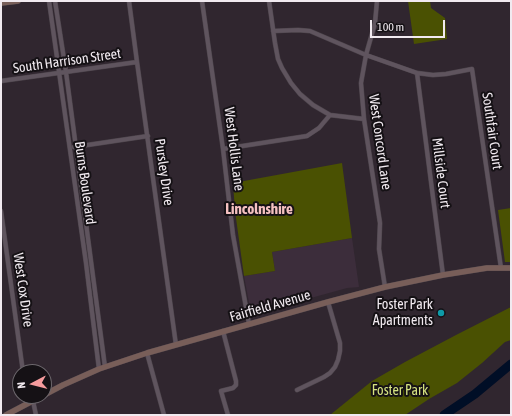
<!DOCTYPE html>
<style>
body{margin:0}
#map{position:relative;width:512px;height:416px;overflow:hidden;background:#30262f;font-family:"Asap Condensed",sans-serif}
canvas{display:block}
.frame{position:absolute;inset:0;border:2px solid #f1eaf0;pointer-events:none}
.north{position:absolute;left:12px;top:364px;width:40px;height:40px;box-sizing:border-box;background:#151115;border:1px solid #6d686d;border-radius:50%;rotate:263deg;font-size:11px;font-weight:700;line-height:16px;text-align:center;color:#f1eaf0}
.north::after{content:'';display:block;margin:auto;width:14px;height:18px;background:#f59b9d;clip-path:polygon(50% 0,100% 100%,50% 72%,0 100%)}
.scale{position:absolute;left:370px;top:20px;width:75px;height:18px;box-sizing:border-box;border:2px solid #f1eaf0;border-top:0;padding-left:5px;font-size:12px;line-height:14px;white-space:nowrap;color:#f1eaf0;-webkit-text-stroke:3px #151115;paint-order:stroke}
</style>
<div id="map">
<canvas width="512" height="416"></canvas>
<div class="frame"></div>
<div class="north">N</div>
<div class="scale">100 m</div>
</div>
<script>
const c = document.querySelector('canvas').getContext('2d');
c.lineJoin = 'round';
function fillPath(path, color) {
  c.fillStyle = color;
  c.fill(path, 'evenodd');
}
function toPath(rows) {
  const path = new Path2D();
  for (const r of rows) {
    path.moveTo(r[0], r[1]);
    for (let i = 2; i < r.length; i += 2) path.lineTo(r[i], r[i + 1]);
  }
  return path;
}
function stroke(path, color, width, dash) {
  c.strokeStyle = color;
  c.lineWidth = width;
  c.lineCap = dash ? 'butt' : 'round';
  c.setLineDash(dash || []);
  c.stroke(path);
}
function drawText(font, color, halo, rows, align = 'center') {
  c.font = font + ' "Asap Condensed",sans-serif';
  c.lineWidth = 4;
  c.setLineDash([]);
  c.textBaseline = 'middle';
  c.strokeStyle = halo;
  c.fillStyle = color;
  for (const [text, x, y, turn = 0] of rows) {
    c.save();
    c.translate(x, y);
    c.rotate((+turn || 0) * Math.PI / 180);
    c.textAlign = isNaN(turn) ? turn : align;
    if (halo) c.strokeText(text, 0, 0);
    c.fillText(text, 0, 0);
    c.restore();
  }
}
const built = toPath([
 [352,238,359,287,347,288,253,314,251,313,244,276,275,271,272,252]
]);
const green = toPath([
 [408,1,430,1,431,8,445,18,447,39,414,44],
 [342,163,352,238,272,252,275,271,244,276,235,211,233,183],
 [511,208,511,262,505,262,498,210],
 [511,307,511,340,505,342,482,363,457,383,429,399,405,415,330,415,372,381,405,362,456,335]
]);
const river = toPath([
 [444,415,475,394,511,364]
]);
const street = toPath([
 [49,1,86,263,99,369],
 [55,1,66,72,105,367],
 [129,1,137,62,176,345],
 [202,1,223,149,233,235,249,324],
 [269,1,275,43,278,59,282,68,291,83,300,94,313,105,330,115,364,119],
 [377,1,375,23,366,55,361,83,364,119,380,223,379,249,385,287],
 [273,31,298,30,310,31,366,55,417,73,433,75,446,74,472,69,501,268],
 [417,73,443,275],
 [1,81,137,62],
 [74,147,148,136],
 [223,149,307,136,319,128,330,115],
 [1,211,23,372],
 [223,331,236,381,236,385,233,388,221,391,228,415],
 [147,353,164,415],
 [297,390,324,377,330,373,335,367,338,360,340,351,340,343,328,302],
 [26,396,27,404],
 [33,401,36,415]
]);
const secondary = toPath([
 [1,3,18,1],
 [44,395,63,385,99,369,147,353,328,302,385,287,443,275,487,268,511,268],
 [6,415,42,396]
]);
const markers = [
 [441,313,4,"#0f9aa8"]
];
const streetNames = [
 ["South Harrison Street",67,61,-8],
 ["Southfair Court",492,131,82],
 ["West Concord Lane",380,142,82],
 ["West Hollis Lane",234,149,83],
 ["Pursley Drive",164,172,82],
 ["Millside Court",441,173,83],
 ["Burns Boulevard",85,183,82],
 ["West Cox Drive",23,290,82],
 ["Fairfield Avenue",270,306,-16]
];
const poiNames = [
 ["Foster Park",433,305],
 ["Apartments",433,321]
];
const parkNames = [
 ["Foster Park",400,391]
];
const neighbourhoodNames = [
 ["Lincolnshire",259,209]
];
fillPath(built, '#3c2d3b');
fillPath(green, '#4a5102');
stroke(river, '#000e26', 9);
stroke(street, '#4c444b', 5);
stroke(secondary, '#4c444b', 6);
stroke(street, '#5f545e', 4);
stroke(secondary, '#785e59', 5.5);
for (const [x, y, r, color] of markers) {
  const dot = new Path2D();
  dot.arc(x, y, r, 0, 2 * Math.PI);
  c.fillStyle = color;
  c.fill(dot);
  stroke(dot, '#151115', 1.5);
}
drawText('14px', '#f1eaf0', '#151115', streetNames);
drawText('14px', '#f1eaf0', '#151115', poiNames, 'right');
drawText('14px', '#d5e280', '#151115', parkNames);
drawText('bold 15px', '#f5c1c1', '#151115', neighbourhoodNames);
</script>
